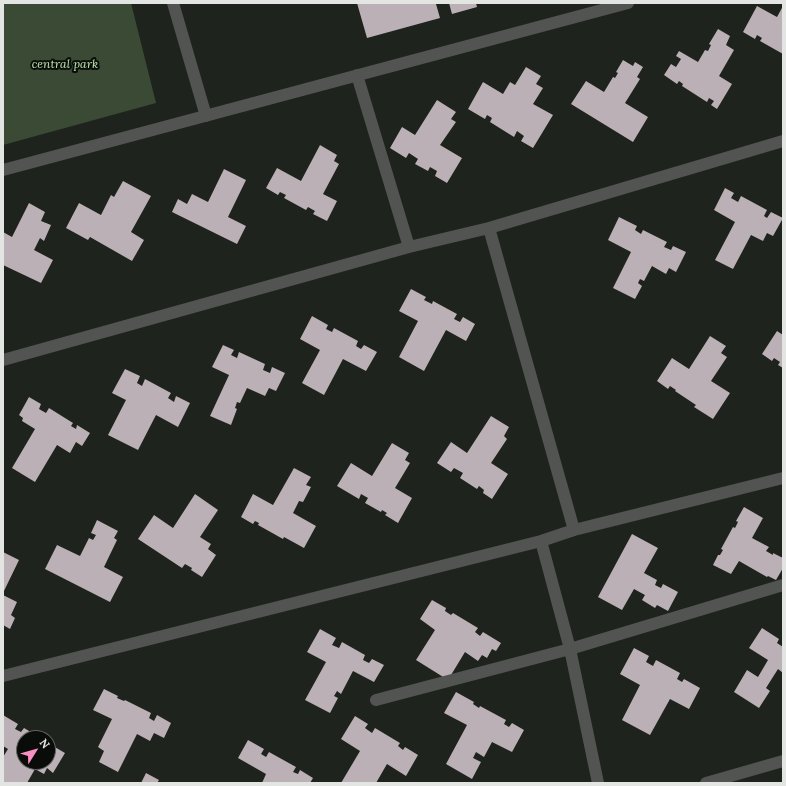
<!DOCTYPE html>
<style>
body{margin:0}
#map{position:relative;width:786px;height:786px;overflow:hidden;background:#1e231d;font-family:Lora,serif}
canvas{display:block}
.frame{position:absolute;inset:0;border:4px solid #e2e5e1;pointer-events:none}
.north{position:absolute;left:16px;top:730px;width:40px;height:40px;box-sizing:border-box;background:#0a0c09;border:1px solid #60635f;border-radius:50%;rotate:53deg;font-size:11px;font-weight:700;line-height:16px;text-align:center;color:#e2e5e1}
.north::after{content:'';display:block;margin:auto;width:14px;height:18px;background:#fc8fc2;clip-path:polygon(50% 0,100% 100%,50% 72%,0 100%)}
</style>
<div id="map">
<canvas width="786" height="786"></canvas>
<div class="frame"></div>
<div class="north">N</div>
</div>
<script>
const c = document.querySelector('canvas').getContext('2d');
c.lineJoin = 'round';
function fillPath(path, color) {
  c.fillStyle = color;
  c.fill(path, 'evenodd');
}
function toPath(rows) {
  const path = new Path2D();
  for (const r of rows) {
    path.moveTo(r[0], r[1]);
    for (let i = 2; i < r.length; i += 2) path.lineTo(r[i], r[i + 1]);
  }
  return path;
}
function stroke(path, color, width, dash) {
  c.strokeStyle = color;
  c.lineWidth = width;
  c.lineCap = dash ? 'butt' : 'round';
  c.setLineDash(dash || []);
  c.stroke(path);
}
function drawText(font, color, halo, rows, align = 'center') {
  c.font = font + ' Lora,serif';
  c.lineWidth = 4;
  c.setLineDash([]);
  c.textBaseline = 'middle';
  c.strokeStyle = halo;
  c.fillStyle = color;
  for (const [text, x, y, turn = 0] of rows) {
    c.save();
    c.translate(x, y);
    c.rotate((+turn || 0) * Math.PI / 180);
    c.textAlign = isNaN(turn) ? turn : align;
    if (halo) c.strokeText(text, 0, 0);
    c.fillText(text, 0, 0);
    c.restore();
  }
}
const green = toPath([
 [3,3,131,3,156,103,3,145]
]);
const building = toPath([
 [357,3,439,3,436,4,440,18,367,38],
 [449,3,476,3,477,7,452,14],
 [757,6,777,17,783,6,783,54,760,41,762,38,757,35,755,39,743,32],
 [718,29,730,36,726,45,734,50,719,76,732,84,717,109,711,105,714,101,709,98,707,102,682,86,683,84,679,81,677,84,664,75,671,64,676,67,681,59,676,56,679,51,698,62,705,50,708,51,711,45,709,44],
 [623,60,633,66,635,62,643,67,637,77,640,79,625,103,648,117,633,142,571,104,586,81,604,92,613,77,615,78,618,73,616,72],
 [526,67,541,76,536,84,543,88,533,104,553,115,533,148,521,141,524,136,517,131,514,137,490,122,492,118,487,115,485,119,468,109,483,82,503,94,510,82,515,85],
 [437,100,456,112,451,119,456,122,440,145,462,158,447,183,435,176,437,171,430,167,428,171,415,164,418,159,409,153,406,158,390,148,402,127,415,135],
 [320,145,337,155,334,161,339,164,323,194,337,201,327,221,313,214,315,211,308,207,306,210,284,198,286,195,280,192,278,195,266,188,277,168,301,181],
 [224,169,246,180,228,217,246,226,237,244,172,212,178,199,187,204,192,194,208,202],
 [123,181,151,196,131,232,144,240,132,261,90,237,88,240,66,228,79,203,101,215,111,195,114,197],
 [725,188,734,193,731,198,738,202,741,196,767,210,764,216,767,218,771,212,783,218,773,236,767,233,763,241,751,235,733,269,715,260,735,222,714,210],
 [29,203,45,212,41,221,51,225,44,241,40,238,34,250,53,260,41,283,3,265,3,232,12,237],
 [619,217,637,226,635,230,641,234,643,230,667,242,664,247,671,250,673,246,686,252,676,272,669,268,666,274,652,266,644,281,640,279,638,283,642,286,635,299,613,288,631,252,608,240],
 [411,289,426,297,424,300,432,304,433,301,457,314,454,319,460,322,463,317,475,324,466,341,446,330,424,371,399,357,418,321,399,311],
 [312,316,328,325,326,329,332,332,334,328,358,341,356,346,361,349,364,345,377,352,366,371,343,359,324,395,302,383,320,350,300,339],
 [777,331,783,335,783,368,778,365,780,362,774,358,772,361,762,354],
 [710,336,726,346,721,353,727,357,711,381,730,393,713,419,694,407,696,405,675,391,676,390,670,386,668,389,657,381,672,358,689,369],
 [223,345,234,350,231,355,237,358,239,352,265,364,263,370,270,373,272,367,285,373,276,391,269,388,265,396,247,388,240,403,237,402,235,408,237,409,231,425,210,416,229,375,212,367],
 [125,369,140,376,137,383,142,386,145,379,171,393,168,398,174,402,176,396,190,403,178,427,156,415,138,450,108,435,126,400,112,393],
 [29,397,41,404,39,409,46,413,49,408,73,423,71,426,76,429,77,425,90,433,82,446,76,442,70,453,57,445,35,482,12,468,35,429,22,421,23,418,19,415],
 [491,416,509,427,504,436,507,439,491,463,508,474,492,499,483,493,484,490,479,486,477,489,460,478,463,473,454,468,451,472,437,463,451,442,467,453],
 [392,443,409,453,405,460,410,463,395,488,412,498,398,523,385,515,387,513,382,510,381,512,365,503,368,498,361,494,359,499,337,486,351,463,372,476],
 [294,468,311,477,306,485,311,487,303,502,299,501,293,513,316,526,304,548,284,537,283,539,258,525,259,523,255,521,253,524,241,517,253,494,273,505],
 [195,494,218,510,200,537,211,544,208,549,216,555,202,577,191,570,192,568,185,564,182,568,138,539,154,515,173,528],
 [744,507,763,518,752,538,769,547,766,551,773,555,773,553,783,558,783,568,776,580,768,576,767,577,739,561,731,574,713,565,718,555,720,555,723,550,721,549,733,527,735,528,738,522,736,521],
 [97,520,118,531,114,538,117,540,104,567,123,577,110,602,45,569,57,545,80,556,89,538,93,540,96,535,91,533],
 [632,534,658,548,644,573,657,580,655,585,661,588,663,584,678,592,668,611,657,605,655,608,642,600,645,595,634,589,622,610,598,597],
 [3,552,19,560,3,593],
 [3,595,17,602,11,615,15,618,10,629,3,625],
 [432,600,446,608,445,611,451,615,453,613,478,628,475,632,480,636,483,632,501,643,496,651,492,649,487,658,482,655,478,661,465,652,448,680,416,660,435,630,420,619],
 [762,628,779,639,777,643,783,647,783,673,778,669,766,688,770,691,759,708,734,692,747,670,758,677,768,660,749,648],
 [320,629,336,638,332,645,339,648,342,642,365,655,363,660,369,663,372,659,384,665,374,682,353,671,341,694,337,691,334,696,338,698,330,713,305,700,326,662,307,652],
 [634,648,649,656,646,662,653,666,656,660,680,673,677,679,682,682,684,679,700,688,689,709,670,699,650,735,622,720,640,685,620,674],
 [104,689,118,696,117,698,124,701,125,700,151,713,149,718,154,721,157,715,171,723,164,738,154,733,150,741,137,734,118,772,99,762,104,751,98,747,112,719,93,710],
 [456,692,474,702,473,704,479,708,480,706,506,720,504,724,509,727,512,723,524,730,512,752,492,742,484,757,476,752,473,758,481,762,472,779,446,764,467,725,444,713],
 [3,715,18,724,15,729,21,732,24,728,41,738,24,738,24,762,48,762,48,749,50,750,53,746,65,753,53,773,47,768,44,774,35,769,27,783,3,783,3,757,8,749,3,746],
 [355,716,368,724,365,728,372,733,375,728,400,743,398,746,403,750,405,747,418,755,406,776,387,764,376,783,341,783,360,751,341,739],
 [248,740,264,749,261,754,266,757,269,752,296,767,293,772,298,774,300,770,313,778,310,783,262,783,266,774,238,758],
 [146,773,159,780,157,783,141,783]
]);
const minor = toPath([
 [173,3,206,116],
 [357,75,409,247],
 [3,170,628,3],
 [489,228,574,530],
 [3,360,409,247,489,228,783,141],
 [541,541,570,649,598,783],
 [3,676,541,541,574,530,783,478],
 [376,700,570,649,783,585],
 [706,783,783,761]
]);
const parkNames = [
 ["central park",65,65]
];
fillPath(green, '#3a4a35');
fillPath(building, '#bbb0b5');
stroke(minor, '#525451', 12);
drawText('italic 12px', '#b9e5ab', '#0a0c09', parkNames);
</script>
